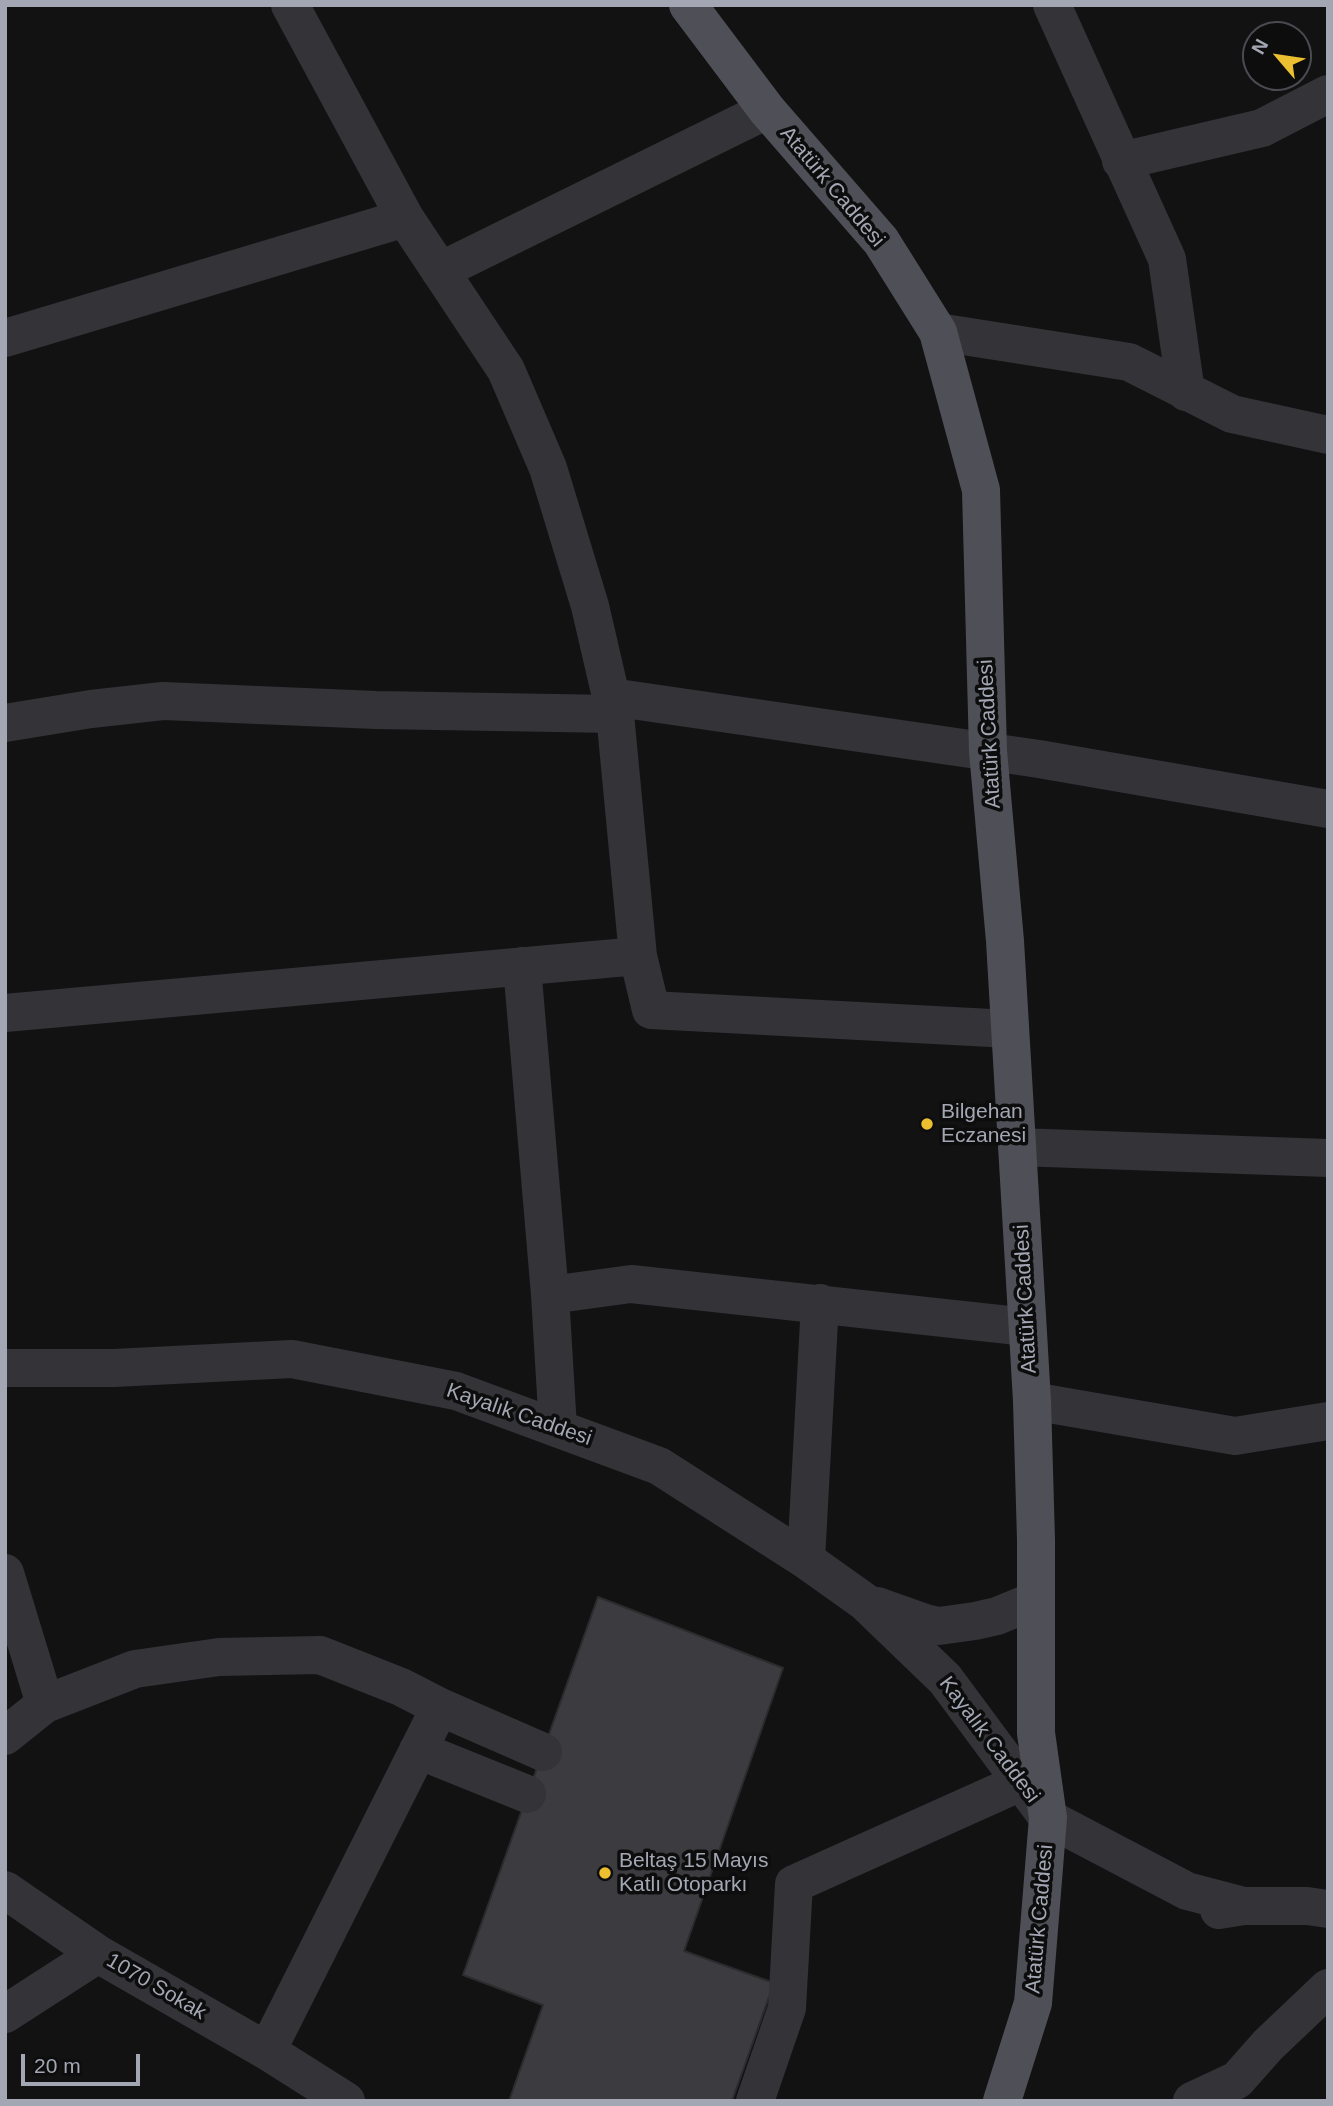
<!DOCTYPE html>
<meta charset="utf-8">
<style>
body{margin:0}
#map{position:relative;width:1333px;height:2106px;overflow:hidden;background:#121213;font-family:Helvetica,sans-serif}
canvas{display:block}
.frame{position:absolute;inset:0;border:7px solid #a3a7b3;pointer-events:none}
.north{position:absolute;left:1242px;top:21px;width:70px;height:70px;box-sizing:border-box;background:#0d0d0e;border:2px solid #494b50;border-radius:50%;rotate:299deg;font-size:19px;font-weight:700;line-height:28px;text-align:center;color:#a3a7b3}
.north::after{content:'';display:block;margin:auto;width:24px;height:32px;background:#ecbf31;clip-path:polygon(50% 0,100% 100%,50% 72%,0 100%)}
.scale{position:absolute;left:21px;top:2054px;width:119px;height:32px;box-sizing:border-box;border:4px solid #a3a7b3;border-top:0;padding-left:9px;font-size:21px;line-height:24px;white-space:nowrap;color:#a3a7b3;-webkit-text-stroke:5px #0d0d0e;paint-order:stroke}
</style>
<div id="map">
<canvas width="1333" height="2106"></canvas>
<div class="frame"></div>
<div class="north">N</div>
<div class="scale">20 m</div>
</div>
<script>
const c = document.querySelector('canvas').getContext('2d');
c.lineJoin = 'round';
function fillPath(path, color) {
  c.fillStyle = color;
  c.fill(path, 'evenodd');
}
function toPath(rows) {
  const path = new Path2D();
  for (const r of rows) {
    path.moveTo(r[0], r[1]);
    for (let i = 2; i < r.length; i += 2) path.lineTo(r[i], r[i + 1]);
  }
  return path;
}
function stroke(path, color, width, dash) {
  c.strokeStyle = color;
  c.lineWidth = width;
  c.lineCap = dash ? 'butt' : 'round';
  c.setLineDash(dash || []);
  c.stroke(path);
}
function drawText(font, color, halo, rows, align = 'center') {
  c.font = font + ' Helvetica,sans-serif';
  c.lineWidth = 7;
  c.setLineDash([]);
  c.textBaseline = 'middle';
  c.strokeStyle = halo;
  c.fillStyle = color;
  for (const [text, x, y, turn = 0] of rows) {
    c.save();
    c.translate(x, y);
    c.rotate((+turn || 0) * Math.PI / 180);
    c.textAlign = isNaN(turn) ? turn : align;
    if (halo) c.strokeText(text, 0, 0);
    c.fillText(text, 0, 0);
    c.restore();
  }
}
const building = toPath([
 [598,1597,783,1668,684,1951,774,1983,732,2101,509,2101,543,2005,463,1975,598,1597]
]);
const minor = toPath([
 [1052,5,1167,259,1186,392],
 [1121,161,1262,128,1328,94],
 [440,271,767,110],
 [938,332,1129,362,1232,414,1328,435],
 [5,338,405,218],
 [611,697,1039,759,1328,809],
 [5,723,91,709,163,701,376,710,615,714],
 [638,956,651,1010,1010,1029],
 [522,966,550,1295,558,1428],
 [5,1013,638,956,615,714,590,606,548,468,506,370,405,218,290,5],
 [1017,1147,1328,1158],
 [550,1295,631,1284,1027,1327],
 [5,1368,114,1368,292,1359,456,1391,659,1466,806,1560,865,1602,945,1679,1048,1818,1187,1891,1244,1906],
 [1032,1401,1235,1436,1328,1421],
 [806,1560,820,1303],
 [5,1573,45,1704],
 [877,1606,925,1623,939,1626,975,1621,997,1616,1036,1600],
 [440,1707,543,1752],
 [5,1736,45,1704,135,1669,219,1657,320,1655,401,1687,440,1707,267,2051],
 [418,1750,527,1794],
 [5,1890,98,1954,267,2051,346,2101],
 [1219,1910,1244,1906,1307,1906,1328,1909],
 [5,2014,98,1954],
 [755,2101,787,2008,794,1884,1021,1782],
 [1192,2101,1237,2080,1268,2045,1328,1988]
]);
const major = toPath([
 [688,5,767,110,881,241,938,332,981,490,988,751,1005,941,1032,1401,1036,1540,1036,1733,1048,1818,1033,2003,1002,2101]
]);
const markers = [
 [927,1124,7,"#ecbf31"],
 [605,1873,7,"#ecbf31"]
];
const streetNames = [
 ["Atatürk Caddesi",832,187,50],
 ["Atatürk Caddesi",990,734,-93],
 ["Atatürk Caddesi",1026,1299,-93],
 ["Kayalık Caddesi",519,1415,19],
 ["Kayalık Caddesi",989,1740,53],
 ["Atatürk Caddesi",1040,1919,-85],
 ["1070 Sokak",156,1987,30]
];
const poiNames = [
 ["Bilgehan",941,1112],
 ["Eczanesi",941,1136],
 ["Beltaş 15 Mayıs",619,1861],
 ["Katlı Otoparkı",619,1885]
];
fillPath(building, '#3c3c40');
stroke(building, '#2c2c2f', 2);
stroke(minor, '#333338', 38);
stroke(major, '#4f5057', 38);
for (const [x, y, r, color] of markers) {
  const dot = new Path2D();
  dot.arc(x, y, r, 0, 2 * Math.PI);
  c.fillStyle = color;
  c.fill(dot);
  stroke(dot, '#0d0d0e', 2.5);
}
drawText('21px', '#a3a7b3', '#0d0d0e', streetNames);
drawText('21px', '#a3a7b3', '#0d0d0e', poiNames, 'left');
</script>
